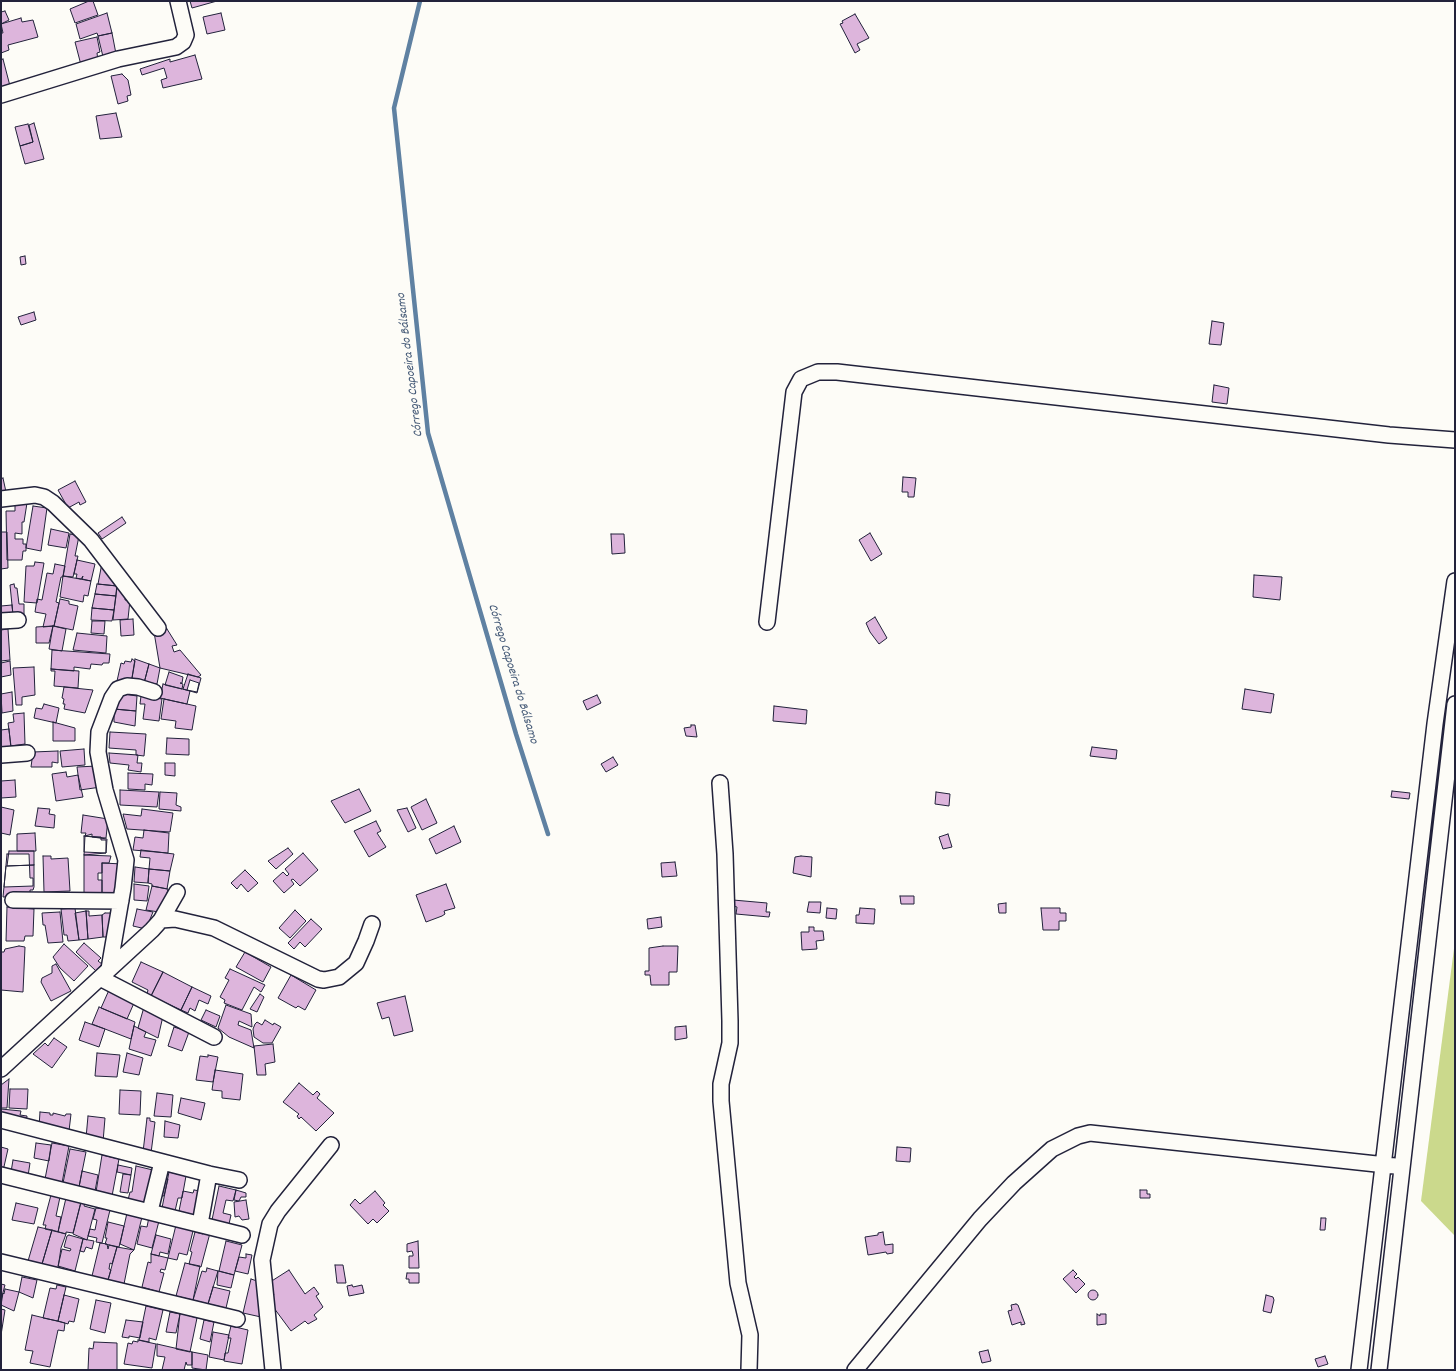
<!DOCTYPE html>
<meta charset="utf-8">
<style>
body{margin:0}
#map{position:relative;width:1456px;height:1371px;overflow:hidden;background:#fdfcf7;font-family:Dekko,sans-serif}
canvas{display:block}
.frame{position:absolute;inset:0;border:2px solid #22223b;pointer-events:none}
</style>
<div id="map">
<canvas width="1456" height="1371"></canvas>
<div class="frame"></div>
</div>
<script>
const c = document.querySelector('canvas').getContext('2d');
c.lineJoin = 'round';
function fillPath(path, color) {
  c.fillStyle = color;
  c.fill(path, 'evenodd');
}
function toPath(rows) {
  const path = new Path2D();
  for (const r of rows) {
    if (r.length === 3) {
      path.moveTo(r[0] + r[2], r[1]);
      path.arc(r[0], r[1], r[2], 0, 2 * Math.PI);
      continue;
    }
    path.moveTo(r[0], r[1]);
    for (let i = 2; i < r.length; i += 2) path.lineTo(r[i], r[i + 1]);
  }
  return path;
}
function stroke(path, color, width, dash) {
  c.strokeStyle = color;
  c.lineWidth = width;
  c.lineCap = dash ? 'butt' : 'round';
  c.setLineDash(dash || []);
  c.stroke(path);
}
function drawText(font, color, halo, rows, align = 'center') {
  c.font = font + ' Dekko,sans-serif';
  c.lineWidth = 3;
  c.setLineDash([]);
  c.textBaseline = 'middle';
  c.strokeStyle = halo;
  c.fillStyle = color;
  for (const [text, x, y, turn = 0] of rows) {
    c.save();
    c.translate(x, y);
    c.rotate((+turn || 0) * Math.PI / 180);
    c.textAlign = isNaN(turn) ? turn : align;
    if (halo) c.strokeText(text, 0, 0);
    c.fillText(text, 0, 0);
    c.restore();
  }
}
const green = toPath([
 [1455,941,1455,1236,1421,1201]
]);
const stream = toPath([
 [420,1,394,108,428,433,516,734,548,834]
]);
const building = toPath([
 [89,1,93,1,98,15,75,23,70,9,89,1],
 [190,1,217,1,192,8,190,1],
 [5,11,9,20,1,24,1,12,5,11],
 [107,13,112,33,98,36,97,33,80,39,76,24,107,13],
 [221,13,225,30,207,34,203,17,221,13],
 [855,14,869,38,857,44,860,50,855,53,840,24,843,23,842,21,855,14],
 [21,18,22,22,33,20,38,37,8,45,9,50,1,53,1,33,3,33,1,24,21,18],
 [112,33,117,59,105,65,98,36,112,33],
 [97,37,100,52,97,53,98,61,81,65,75,42,97,37],
 [195,55,202,79,163,88,161,80,167,78,164,68,142,75,140,69,170,59,170,62,195,55],
 [3,59,10,86,1,88,1,60,3,59],
 [122,74,128,80,131,95,127,96,128,101,118,104,111,76,122,74],
 [116,113,122,137,100,139,96,116,116,113],
 [34,123,44,159,25,164,20,146,33,142,29,125,34,123],
 [28,124,33,142,20,146,15,127,28,124],
 [25,256,26,264,21,265,20,257,25,256],
 [34,312,36,320,21,325,18,317,34,312],
 [1212,321,1224,323,1221,345,1209,344,1212,321],
 [1214,385,1229,388,1227,404,1212,402,1214,385],
 [903,477,916,478,914,497,908,497,908,492,902,492,903,477],
 [3,478,6,492,1,493,1,479,3,478],
 [75,481,86,502,80,505,79,502,68,508,58,490,75,481],
 [27,503,24,522,22,522,22,534,15,533,15,539,23,539,23,544,26,544,26,551,23,551,22,560,7,560,6,511,15,511,15,504,27,503],
 [33,506,47,508,41,551,26,548,33,506],
 [122,517,126,523,102,539,98,533,122,517],
 [51,529,69,533,66,548,48,545,51,529],
 [1,532,7,532,8,568,1,569,1,532],
 [870,533,882,554,871,561,859,540,870,533],
 [70,534,79,536,75,556,78,556,73,577,63,576,70,534],
 [611,534,624,534,625,553,612,554,611,534],
 [77,560,95,564,91,581,82,579,83,576,81,579,76,578,77,574,74,574,77,560],
 [35,562,44,563,37,603,24,602,26,566,34,566,35,562],
 [102,563,117,582,117,586,98,584,102,563],
 [55,564,65,566,63,577,61,577,56,602,59,603,54,626,43,627,46,614,35,612,37,599,42,600,47,573,53,574,55,564],
 [1254,575,1282,577,1280,600,1253,597,1254,575],
 [63,576,91,581,88,596,84,595,83,602,60,597,63,576],
 [14,584,15,588,17,588,19,604,24,604,24,615,13,615,10,585,14,584],
 [97,584,117,586,116,596,95,594,97,584],
 [117,585,126,593,125,600,130,600,128,619,113,620,117,585],
 [95,594,116,596,114,610,92,608,95,594],
 [60,599,69,601,69,604,78,606,73,630,54,626,60,599],
 [12,605,13,615,2,616,1,606,12,605],
 [92,608,114,610,112,621,91,620,92,608],
 [875,617,887,638,879,644,870,632,866,623,875,617],
 [133,619,134,635,121,636,120,620,133,619],
 [92,621,105,621,104,634,91,633,92,621],
 [53,626,66,629,62,651,49,649,53,626],
 [53,626,49,643,36,643,36,627,53,626],
 [8,629,10,660,1,661,1,630,8,629],
 [167,629,177,645,172,646,174,652,180,650,201,675,198,677,160,668,154,632,167,629],
 [77,633,107,636,106,653,73,650,77,633],
 [52,650,110,654,109,663,103,663,102,665,91,664,90,669,74,667,74,671,51,669,52,650],
 [132,659,135,661,131,684,117,681,121,663,124,664,125,661,131,662,132,659],
 [135,659,149,664,143,687,131,684,135,659],
 [10,661,11,675,1,677,1,663,10,661],
 [149,664,160,668,157,684,151,683,150,688,143,687,149,664],
 [34,667,35,695,22,697,22,705,16,705,13,668,34,667],
 [51,669,79,671,78,688,54,686,55,671,51,671,51,669],
 [169,672,183,677,182,683,180,683,183,684,182,689,165,685,169,672],
 [188,674,201,678,197,693,183,689,188,674],
 [190,680,199,683,197,692,187,690,190,680],
 [163,684,190,691,187,704,160,698,163,684],
 [64,687,93,690,85,713,64,709,65,704,63,704,64,699,62,698,64,687],
 [1245,689,1274,694,1271,713,1242,709,1245,689],
 [12,692,13,711,2,713,1,694,12,692],
 [117,693,137,696,136,711,114,709,117,693],
 [597,695,601,703,587,710,583,701,597,695],
 [141,696,162,699,159,721,143,719,145,704,140,704,141,696],
 [164,699,196,706,192,730,175,728,176,721,161,719,164,699],
 [44,704,59,708,56,723,34,718,36,708,42,709,44,704],
 [774,706,807,710,806,724,773,721,774,706],
 [114,709,136,711,135,726,114,722,114,709],
 [24,713,25,744,11,746,8,723,14,722,13,714,24,713],
 [53,722,75,728,75,741,53,741,53,722],
 [691,725,695,725,697,737,686,736,684,728,691,727,691,725],
 [9,729,11,749,1,750,1,730,9,729],
 [110,732,146,734,144,756,136,755,136,750,109,748,110,732],
 [167,738,189,739,189,755,166,754,167,738],
 [1092,747,1117,750,1116,759,1090,756,1092,747],
 [84,749,85,765,62,767,60,751,84,749],
 [58,751,58,763,52,762,52,767,31,767,33,752,58,751],
 [109,753,138,755,137,763,142,763,141,772,128,770,129,765,110,763,109,753],
 [613,757,618,765,606,772,601,764,613,757],
 [165,763,175,763,175,776,165,775,165,763],
 [97,766,101,787,80,790,77,767,97,766],
 [66,772,67,777,78,775,83,797,56,801,52,774,66,772],
 [128,773,153,774,152,785,145,784,145,790,128,789,128,773],
 [15,780,16,797,1,798,1,781,15,780],
 [359,789,371,811,345,823,331,801,359,789],
 [120,790,159,792,157,807,120,805,120,790],
 [1392,791,1410,793,1409,799,1391,797,1392,791],
 [160,792,177,793,176,805,181,807,181,811,159,809,160,792],
 [936,792,950,794,949,806,935,804,936,792],
 [426,799,437,823,422,830,411,807,426,799],
 [1,807,14,810,10,835,1,833,1,807],
 [38,808,50,809,49,814,55,815,54,828,35,826,38,808],
 [407,808,416,828,408,832,397,810,407,808],
 [142,809,173,813,170,832,127,829,123,814,141,816,142,809],
 [83,815,108,819,106,838,92,837,92,834,85,836,86,833,81,833,83,815],
 [376,821,381,831,377,833,386,847,369,857,354,831,376,821],
 [454,826,461,842,436,854,429,839,454,826],
 [144,830,169,833,168,853,133,850,135,837,143,838,144,830],
 [35,833,36,851,17,851,17,834,35,833],
 [948,834,952,847,943,849,939,837,948,834],
 [84,836,101,837,101,840,106,840,106,853,84,852,84,836],
 [85,836,107,839,106,853,84,855,85,836],
 [288,848,293,854,276,869,268,861,288,848],
 [141,850,174,854,170,871,149,869,150,858,140,857,141,850],
 [9,851,34,851,34,865,7,866,9,851],
 [303,853,318,870,300,886,293,879,291,880,294,884,284,893,273,881,283,872,287,876,289,874,285,869,303,853],
 [7,854,29,854,30,878,33,878,33,886,4,887,7,854],
 [84,855,111,856,109,863,102,863,102,873,98,873,98,880,102,880,102,897,84,896,84,855],
 [43,856,51,856,51,859,68,858,70,891,44,892,43,856],
 [801,856,812,857,811,877,793,873,795,857,801,856],
 [675,862,677,876,662,877,661,863,675,862],
 [102,863,123,864,118,899,102,896,102,863],
 [34,865,34,887,33,890,30,890,30,896,3,897,6,866,34,865],
 [135,867,149,869,148,883,134,882,135,867],
 [149,869,170,871,167,889,152,886,152,884,148,883,149,869],
 [245,870,258,883,248,892,241,884,237,889,231,883,245,870],
 [134,884,149,886,147,901,134,900,134,884],
 [446,884,455,908,444,911,445,914,442,916,426,922,416,895,446,884],
 [152,886,168,889,165,902,163,901,161,905,159,912,146,910,152,886],
 [900,896,914,896,914,904,901,904,900,896],
 [733,900,767,903,766,912,770,912,769,917,736,914,737,907,733,906,733,900],
 [809,902,821,902,820,913,807,912,809,902],
 [1006,903,1006,913,999,913,998,904,1006,903],
 [7,907,34,909,33,936,25,936,24,941,6,941,7,907],
 [75,908,79,940,68,941,67,935,64,935,61,909,75,908],
 [827,908,837,909,836,919,826,918,827,908],
 [860,908,875,909,874,924,856,923,856,915,859,915,860,908],
 [1041,908,1060,908,1060,913,1066,913,1066,921,1059,921,1059,930,1043,930,1041,908],
 [137,909,153,912,146,929,133,926,137,909],
 [295,910,306,921,290,938,279,928,295,910],
 [86,911,89,911,89,916,102,915,103,937,88,939,86,911],
 [86,911,88,939,79,940,75,913,86,911],
 [60,912,63,942,48,943,45,925,43,925,42,913,60,912],
 [105,913,111,913,110,917,114,917,112,937,103,937,102,915,105,913],
 [661,917,662,927,648,929,647,919,661,917],
 [311,919,322,929,305,947,300,942,294,949,288,943,311,919],
 [809,927,814,927,814,931,823,931,824,940,816,941,817,949,802,950,801,932,809,932,809,927],
 [84,943,101,958,98,961,102,964,96,971,76,952,84,943],
 [64,944,88,966,74,981,60,968,53,957,64,944],
 [19,946,25,947,23,992,1,990,1,952,4,952,5,949,19,946],
 [663,946,678,946,677,972,669,972,669,985,651,985,650,975,645,975,645,971,649,971,649,948,663,946],
 [245,952,271,967,263,982,236,967,245,952],
 [141,962,163,972,151,996,147,994,148,990,132,982,141,962],
 [56,964,71,991,51,1001,41,982,42,978,52,973,52,966,56,964],
 [230,969,265,985,261,992,254,987,242,1010,224,1003,225,1000,220,997,229,980,225,978,230,969],
 [163,972,192,987,181,1010,151,996,163,972],
 [291,975,316,990,305,1010,298,1006,296,1008,278,998,291,975],
 [192,987,211,996,208,1004,199,1000,195,1011,190,1008,188,1013,181,1010,192,987],
 [109,990,134,1003,127,1019,101,1008,109,990],
 [260,994,264,997,257,1012,250,1009,260,994],
 [405,996,413,1031,394,1036,389,1017,382,1019,377,1003,405,996],
 [226,1005,251,1014,252,1027,239,1021,238,1025,251,1030,254,1048,229,1037,218,1028,226,1005],
 [99,1007,135,1022,131,1039,92,1024,99,1007],
 [144,1007,163,1016,158,1038,138,1028,144,1007],
 [206,1010,220,1016,216,1027,201,1020,206,1010],
 [265,1020,273,1025,274,1023,281,1027,272,1043,263,1043,254,1037,253,1029,255,1024,257,1022,262,1025,265,1020],
 [85,1022,105,1029,99,1047,79,1040,85,1022],
 [134,1026,146,1032,144,1037,156,1040,151,1056,129,1049,134,1026],
 [686,1026,687,1038,675,1040,675,1027,686,1026],
 [174,1027,189,1032,182,1051,168,1046,174,1027],
 [54,1038,67,1047,52,1068,33,1054,45,1043,48,1046,54,1038],
 [273,1044,275,1062,265,1064,266,1075,257,1075,254,1046,273,1044],
 [97,1053,120,1055,117,1077,95,1076,97,1053],
 [127,1053,143,1058,139,1075,123,1072,127,1053],
 [208,1055,218,1057,213,1082,196,1080,200,1056,208,1057,208,1055],
 [215,1070,243,1074,240,1100,222,1098,222,1091,212,1090,215,1070],
 [9,1079,7,1108,1,1108,1,1085,9,1079],
 [299,1083,313,1095,317,1091,320,1094,317,1098,334,1113,316,1131,301,1117,299,1119,297,1116,299,1114,283,1102,299,1083],
 [10,1089,28,1089,27,1109,9,1108,10,1089],
 [120,1090,141,1091,140,1115,119,1114,120,1090],
 [157,1093,173,1095,171,1117,154,1116,157,1093],
 [181,1098,205,1103,201,1120,178,1113,181,1098],
 [1,1109,21,1111,20,1115,27,1116,26,1124,1,1119,1,1109],
 [40,1112,50,1113,50,1115,53,1115,53,1113,65,1116,66,1114,71,1114,69,1131,39,1127,40,1112],
 [88,1116,105,1118,103,1142,86,1138,88,1116],
 [147,1118,150,1118,150,1121,155,1122,151,1153,143,1152,147,1118],
 [165,1121,180,1125,178,1138,164,1137,165,1121],
 [36,1143,51,1145,49,1161,34,1158,36,1143],
 [52,1143,69,1146,62,1183,45,1179,52,1143],
 [1,1147,8,1149,3,1171,1,1171,1,1147],
 [897,1147,911,1148,910,1162,896,1161,897,1147],
 [70,1149,86,1152,79,1187,63,1183,70,1149],
 [102,1155,119,1159,112,1196,96,1192,102,1155],
 [13,1160,30,1163,28,1176,11,1172,13,1160],
 [118,1165,132,1168,131,1175,117,1172,118,1165],
 [136,1166,153,1170,146,1195,147,1195,146,1204,128,1200,130,1192,132,1192,136,1166],
 [82,1171,98,1175,95,1191,79,1187,82,1171],
 [169,1172,186,1176,182,1198,178,1198,175,1211,162,1208,169,1172],
 [123,1174,131,1175,128,1193,120,1192,123,1174],
 [158,1177,168,1179,164,1196,155,1195,158,1177],
 [219,1186,236,1190,233,1201,226,1200,223,1213,231,1215,229,1224,212,1220,219,1186],
 [194,1190,200,1191,196,1216,179,1211,183,1191,193,1193,194,1190],
 [236,1190,246,1193,246,1197,241,1197,239,1201,234,1200,236,1190],
 [1140,1190,1147,1190,1147,1194,1150,1194,1150,1198,1140,1198,1140,1190],
 [375,1191,385,1203,383,1205,389,1211,377,1223,373,1219,368,1224,350,1205,355,1199,360,1204,375,1191],
 [51,1195,60,1197,56,1216,61,1217,58,1232,45,1229,46,1225,43,1225,51,1195],
 [66,1198,81,1202,73,1233,66,1232,66,1234,58,1232,66,1198],
 [246,1200,249,1219,242,1220,239,1216,235,1217,234,1202,246,1200],
 [81,1202,85,1203,84,1206,95,1209,87,1240,73,1234,81,1202],
 [16,1203,38,1208,34,1224,12,1220,16,1203],
 [96,1208,110,1210,102,1243,96,1242,97,1238,88,1236,90,1229,95,1230,97,1220,93,1219,96,1208],
 [127,1213,142,1217,134,1250,120,1244,127,1213],
 [149,1217,159,1221,152,1248,137,1244,141,1226,147,1227,149,1217],
 [1321,1218,1326,1218,1325,1230,1320,1230,1321,1218],
 [108,1222,124,1226,119,1247,105,1244,107,1238,105,1238,108,1222],
 [176,1225,193,1231,187,1255,179,1253,177,1260,168,1258,176,1225],
 [38,1227,52,1230,42,1264,28,1261,38,1227],
 [52,1230,66,1234,61,1248,58,1268,42,1264,52,1230],
 [195,1232,203,1234,204,1232,210,1233,201,1267,189,1264,192,1252,190,1251,195,1232],
 [883,1232,885,1245,893,1244,893,1253,887,1254,886,1252,868,1255,865,1237,878,1235,878,1233,883,1232],
 [69,1235,83,1239,75,1271,58,1266,62,1249,70,1251,71,1249,64,1247,67,1236,69,1235],
 [156,1235,171,1239,168,1254,160,1252,159,1256,151,1254,156,1235],
 [83,1239,94,1241,92,1249,86,1247,84,1252,80,1251,83,1239],
 [226,1241,242,1245,234,1275,219,1271,226,1241],
 [418,1241,419,1268,409,1268,409,1256,413,1256,413,1254,412,1251,407,1252,407,1244,418,1241],
 [100,1243,107,1244,108,1249,109,1245,117,1247,112,1264,110,1263,109,1269,111,1270,108,1280,92,1276,100,1243],
 [117,1247,134,1250,130,1254,124,1284,108,1280,117,1247],
 [151,1254,168,1258,165,1270,161,1269,160,1272,164,1273,159,1292,142,1287,148,1262,151,1263,151,1254],
 [246,1254,252,1255,248,1274,235,1271,239,1257,246,1258,246,1254],
 [185,1263,200,1266,193,1300,176,1296,185,1263],
 [335,1265,343,1265,346,1283,337,1283,335,1265],
 [207,1268,218,1271,208,1304,193,1300,202,1271,206,1272,207,1268],
 [289,1270,305,1294,314,1287,319,1294,316,1296,323,1307,314,1315,317,1319,308,1324,305,1321,291,1331,268,1300,274,1295,267,1284,289,1270],
 [1073,1270,1077,1274,1074,1277,1076,1279,1078,1277,1085,1284,1076,1293,1063,1279,1073,1270],
 [218,1271,234,1275,231,1288,217,1285,218,1271],
 [407,1273,419,1273,419,1283,409,1283,409,1279,406,1279,407,1273],
 [22,1277,37,1280,33,1298,19,1292,22,1277],
 [251,1279,257,1281,261,1317,243,1313,251,1279],
 [1,1284,5,1285,1,1300,1,1284],
 [57,1285,66,1287,58,1321,43,1318,50,1288,56,1289,57,1285],
 [352,1285,353,1287,362,1285,364,1293,349,1296,347,1286,352,1285],
 [213,1287,230,1291,226,1308,208,1304,213,1287],
 [5,1289,19,1292,14,1311,1,1305,3,1293,4,1294,5,1289],
 [1093,1295,5],
 [64,1295,79,1299,74,1322,69,1321,68,1324,58,1321,64,1295],
 [1266,1295,1273,1297,1274,1300,1271,1313,1263,1311,1266,1295],
 [96,1300,111,1303,105,1333,90,1329,96,1300],
 [1016,1304,1018,1305,1025,1324,1021,1325,1021,1322,1012,1325,1008,1311,1012,1310,1011,1305,1016,1304],
 [146,1306,163,1310,156,1340,149,1338,149,1342,139,1340,146,1306],
 [1,1309,5,1310,1,1335,1,1309],
 [170,1312,180,1314,176,1333,166,1332,170,1312],
 [180,1313,197,1318,190,1352,176,1349,180,1313],
 [1097,1314,1100,1316,1100,1314,1106,1314,1106,1324,1097,1325,1097,1314],
 [32,1315,65,1323,64,1331,58,1330,50,1367,30,1363,33,1351,25,1350,32,1315],
 [126,1320,143,1322,140,1338,129,1336,129,1338,122,1337,126,1320],
 [204,1320,214,1322,210,1342,200,1339,204,1320],
 [231,1326,248,1330,242,1364,224,1361,225,1353,228,1353,231,1338,228,1338,231,1326],
 [213,1332,229,1335,224,1360,209,1357,213,1332],
 [138,1340,156,1344,152,1368,124,1364,128,1343,132,1344,133,1341,138,1342,138,1340],
 [94,1342,117,1343,117,1370,88,1370,89,1348,93,1349,94,1342],
 [157,1344,192,1352,192,1365,187,1365,186,1362,184,1370,162,1370,165,1357,157,1356,157,1344],
 [988,1350,991,1361,982,1363,979,1352,988,1350],
 [192,1352,208,1355,206,1370,192,1368,192,1352],
 [1325,1356,1328,1364,1318,1367,1315,1359,1325,1356]
]);
const minor = toPath([
 [1,95,118,59,176,47,183,42,186,35,178,1],
 [1,499,35,495,44,497,53,503,91,540,158,628],
 [1,621,18,620],
 [767,622,794,392,801,379,818,372,837,372,1389,435,1455,440],
 [1,755,27,753],
 [720,783,725,854,730,1021,730,1043,721,1084,721,1101,738,1283,750,1335,749,1370],
 [13,900,121,901],
 [161,920,175,919,214,928,318,979,324,980,339,977,356,963,366,941,372,924],
 [109,969,123,888,126,860,105,790,98,752,99,732,112,698,118,689,127,686,138,687,154,692],
 [100,978,214,1037],
 [1,1069,152,930,161,920,177,892],
 [1,1120,209,1174,239,1180],
 [1,1175,242,1235],
 [150,1211,162,1162],
 [200,1224,209,1174],
 [1,1262,237,1319],
 [273,1370,262,1260,270,1224,278,1211,331,1145],
 [855,1370,980,1219,1014,1183,1052,1149,1078,1136,1090,1133,1395,1166],
 [1359,1370,1435,724,1455,581],
 [1379,1370,1455,704]
]);
const waterNames = [
 ["Córrego Capoeira do Bálsamo",411,365,-97],
 ["Córrego Capoeira do Bálsamo",512,674,73]
];
fillPath(green, '#cbd98c');
stroke(stream, '#5f81a2', 4.5);
fillPath(building, '#ddb5dc');
stroke(building, '#22223b', 1);
stroke(minor, '#22223b', 18);
stroke(minor, '#fdfcf7', 15);
drawText('italic 13px', '#455a77', '#fdfcf7', waterNames);
</script>
